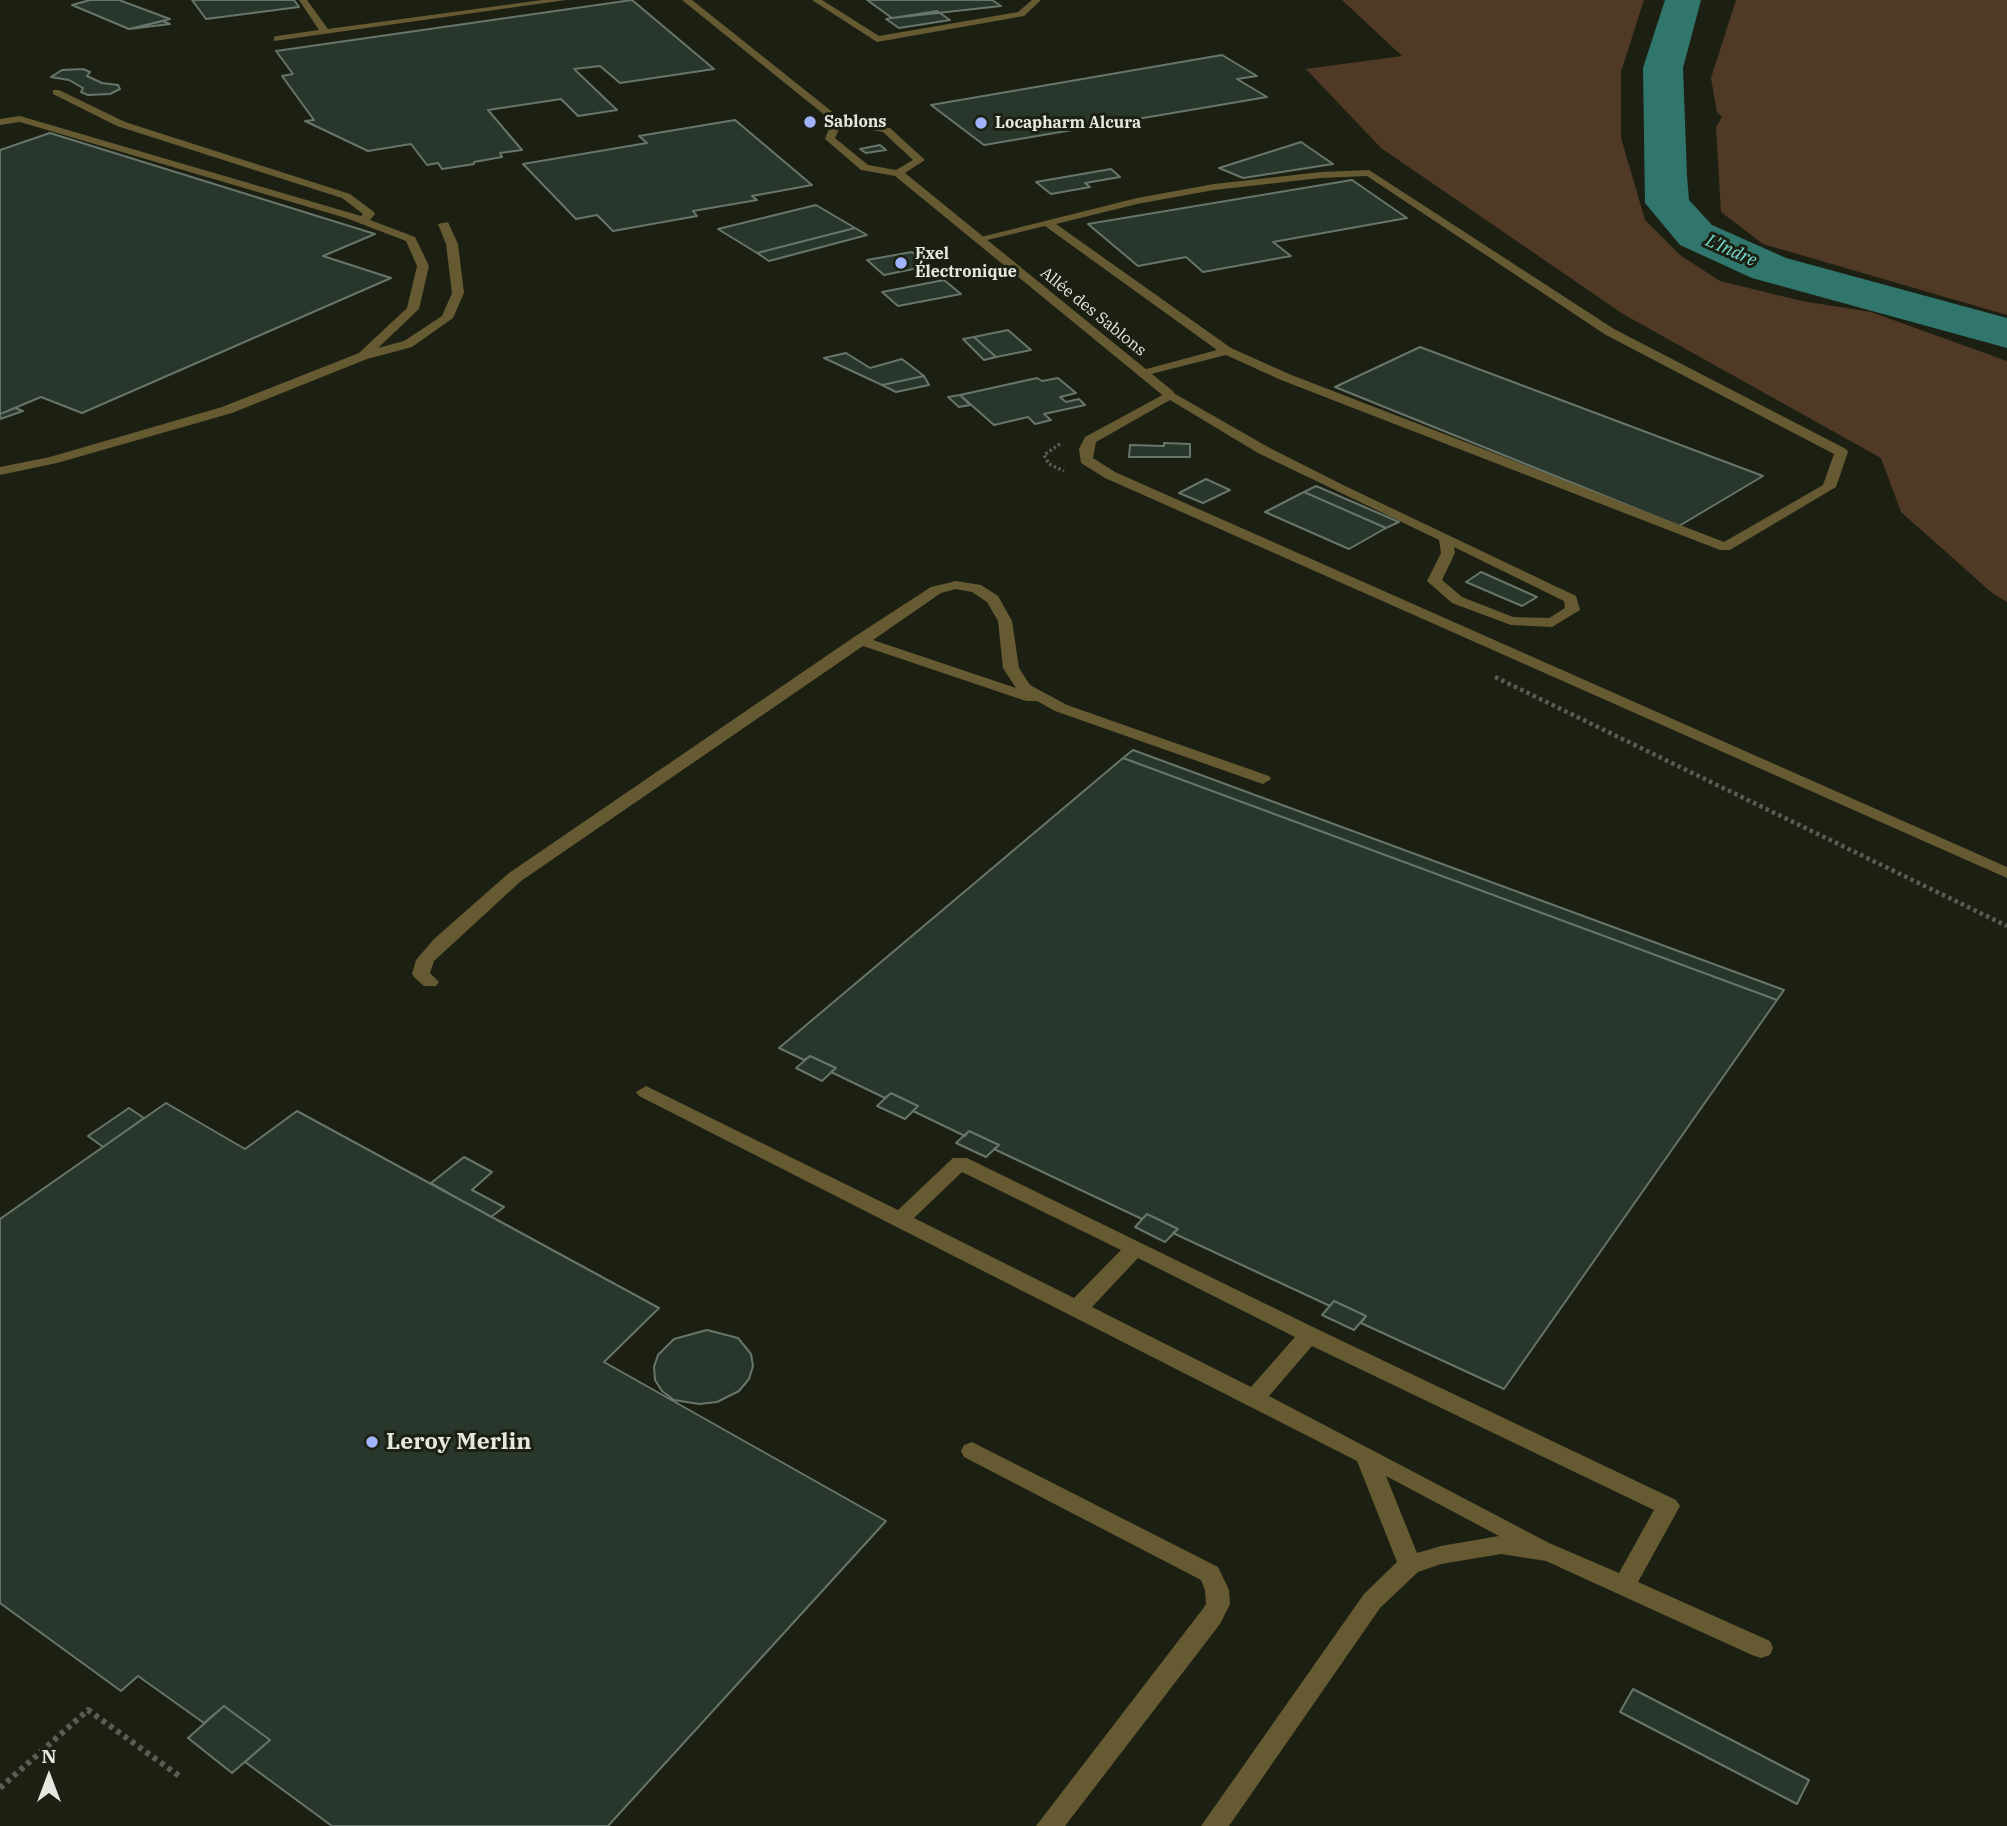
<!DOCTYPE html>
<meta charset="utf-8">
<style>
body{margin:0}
#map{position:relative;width:2007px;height:1826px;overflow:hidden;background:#1c2013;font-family:"IBM Plex Serif",serif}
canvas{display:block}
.north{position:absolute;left:14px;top:1742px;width:70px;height:70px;-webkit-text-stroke:5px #1c2013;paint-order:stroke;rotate:0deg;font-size:19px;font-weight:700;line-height:28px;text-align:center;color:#e5e8e0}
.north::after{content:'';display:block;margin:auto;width:24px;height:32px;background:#e5e8e0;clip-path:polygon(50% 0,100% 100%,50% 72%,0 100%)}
</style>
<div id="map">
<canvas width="2007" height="1826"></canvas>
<div class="north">N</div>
</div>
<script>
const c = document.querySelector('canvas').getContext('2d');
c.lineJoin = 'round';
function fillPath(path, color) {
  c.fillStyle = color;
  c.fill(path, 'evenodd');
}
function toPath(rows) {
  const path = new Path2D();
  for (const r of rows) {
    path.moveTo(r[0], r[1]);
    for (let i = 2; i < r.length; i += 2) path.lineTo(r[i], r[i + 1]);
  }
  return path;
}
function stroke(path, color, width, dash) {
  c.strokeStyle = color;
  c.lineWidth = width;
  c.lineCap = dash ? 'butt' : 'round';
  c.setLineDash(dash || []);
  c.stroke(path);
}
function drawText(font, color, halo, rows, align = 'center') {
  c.font = font + ' "IBM Plex Serif",serif';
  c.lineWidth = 6;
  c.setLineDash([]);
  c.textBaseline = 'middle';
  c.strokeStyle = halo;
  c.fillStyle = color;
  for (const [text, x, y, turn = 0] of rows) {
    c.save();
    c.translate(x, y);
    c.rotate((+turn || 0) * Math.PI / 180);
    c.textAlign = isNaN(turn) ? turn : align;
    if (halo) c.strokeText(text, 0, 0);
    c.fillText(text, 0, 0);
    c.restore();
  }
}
const green = toPath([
 [1342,0,1644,0,1621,72,1621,138,1645,220,1680,255,1720,281,1802,301,1871,312,2007,361,2007,602,1991,592,1901,512,1881,458,1623,314,1381,148,1306,69,1402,56],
 [1736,0,2007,0,2007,315,1763,244,1721,212,1716,127,1722,117,1717,112,1711,78]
]);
const river = toPath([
 [1665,0,1701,0,1683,68,1687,176,1689,200,1712,225,1786,258,2007,318,2007,348,1752,278,1680,245,1645,203,1643,68,1665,0]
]);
const building = toPath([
 [90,0,119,0,170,19,129,29,72,5,90,0],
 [192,0,294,0,299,7,206,19,192,0],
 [632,0,714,69,620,83,600,66,574,69,617,110,578,116,561,99,488,110,522,150,500,153,502,157,474,162,474,164,442,169,438,163,427,165,411,144,368,151,305,121,314,120,282,76,293,74,276,51,632,0],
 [867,0,992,0,1001,6,892,18,867,0],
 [937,11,950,20,899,28,886,19,937,11],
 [163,21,170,24,129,29,163,21],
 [1222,55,1257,76,1237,79,1267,97,984,145,931,105,1222,55],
 [83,69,90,72,87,76,102,83,118,85,120,89,110,94,88,95,81,92,83,88,69,80,51,77,62,70,83,69],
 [735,120,812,185,752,196,757,200,693,211,697,216,613,231,597,215,576,219,523,164,647,143,639,136,735,120],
 [50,133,375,234,323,256,391,278,82,413,41,397,0,414,0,150,50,133],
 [1301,142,1333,164,1243,178,1219,168,1301,142],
 [880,145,886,150,866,153,860,149,880,145],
 [1111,169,1120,177,1085,183,1090,187,1051,194,1036,182,1111,169],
 [1352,180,1407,218,1273,242,1291,256,1203,272,1186,257,1138,266,1088,224,1352,180],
 [816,205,855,228,757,253,718,229,816,205],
 [855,228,867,235,769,261,757,253,855,228],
 [912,252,928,266,884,275,867,260,912,252],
 [944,280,961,294,898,306,882,292,944,280],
 [1008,330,1031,350,996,357,974,337,1008,330],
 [974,337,996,357,984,360,963,339,974,337],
 [1420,347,1763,476,1679,526,1335,387,1420,347],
 [846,353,870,368,902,359,924,376,882,385,824,358,846,353],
 [924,376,929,385,896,392,882,385,924,376],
 [1037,378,1042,381,1058,378,1076,393,1060,397,1066,402,1079,399,1085,405,1044,414,1051,420,1035,424,1028,417,994,425,960,395,1037,378],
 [960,395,970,405,959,407,948,397,960,395],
 [15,408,23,411,0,419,0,414,15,408],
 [1164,443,1190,444,1190,457,1129,457,1130,445,1164,446,1164,443],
 [1206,479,1230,490,1203,503,1179,493,1206,479],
 [1316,486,1399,522,1386,528,1304,492,1316,486],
 [1304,492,1386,528,1349,549,1265,512,1304,492],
 [1481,572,1537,597,1522,606,1466,582,1481,572],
 [1133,750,1784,990,1777,1000,1123,758,1133,750],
 [1123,758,1777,1000,1504,1389,1361,1323,1366,1316,1334,1301,1330,1306,1173,1233,1178,1229,1147,1214,1142,1219,994,1149,999,1145,969,1131,965,1136,913,1111,918,1106,891,1093,885,1098,831,1072,836,1068,810,1056,804,1060,779,1048,1123,758],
 [810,1056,836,1068,822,1081,796,1068,810,1056],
 [891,1093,918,1106,905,1119,877,1106,891,1093],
 [166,1103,245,1149,297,1111,659,1308,604,1362,886,1521,608,1826,332,1826,245,1762,270,1740,224,1706,204,1723,138,1676,121,1691,0,1603,0,1219,166,1103],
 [129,1108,144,1118,103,1147,88,1136,129,1108],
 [969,1131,999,1145,986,1157,956,1143,969,1131],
 [464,1157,492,1172,472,1190,504,1207,491,1217,431,1183,464,1157],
 [1147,1214,1178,1229,1165,1242,1135,1227,1147,1214],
 [1334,1301,1366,1316,1354,1330,1322,1315,1334,1301],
 [707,1330,738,1338,751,1354,753,1366,749,1379,739,1391,717,1402,699,1404,674,1400,662,1391,655,1380,654,1367,658,1355,674,1339,707,1330],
 [1633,1689,1809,1780,1797,1804,1620,1712,1633,1689],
 [224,1706,270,1740,232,1773,188,1738,224,1706]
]);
const pathFar2 = toPath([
 [1060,444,1044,455,1049,464,1064,471]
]);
const pathFar1 = toPath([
 [1495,677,2007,926]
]);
const path = toPath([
 [0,1788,88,1710,182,1778]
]);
const lane = toPath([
 [299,0,307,0,328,29,542,0,566,0,274,41,274,37,277,36,319,30,299,0],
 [812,0,822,0,879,36,1018,12,1032,0,1041,0,1024,16,877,42,812,0],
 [53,90,59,90,125,122,350,194,374,212,375,214,370,220,415,237,429,266,419,309,378,348,404,341,442,316,452,293,446,244,438,224,448,222,458,244,464,293,453,318,412,347,367,359,232,413,57,463,0,475,0,467,50,457,222,407,359,353,407,308,417,266,406,241,346,218,20,122,0,125,0,119,20,116,361,216,363,214,342,198,117,126,53,94,53,90],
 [1369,170,1614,329,1846,449,1848,452,1836,487,1730,550,1720,550,1281,380,1226,355,1139,377,1139,371,1217,350,1045,226,979,242,973,239,1137,198,1214,184,1321,172,1369,170],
 [1367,176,1606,335,1834,454,1823,485,1724,542,1289,374,1231,348,1056,224,1137,204,1214,190,1321,178,1367,176],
 [1170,391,1268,447,1343,485,1576,596,1580,610,1552,627,1511,625,1452,603,1427,581,1441,553,1439,540,1258,453,1170,400,1096,442,1093,458,1115,472,2007,867,2007,878,1105,478,1081,463,1079,449,1085,437,1170,391],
 [1454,547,1564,601,1565,608,1549,618,1513,617,1462,597,1442,580,1455,553,1454,547],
 [956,581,981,585,998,596,1012,621,1019,668,1030,685,1067,705,1269,776,1271,779,1263,784,1257,782,1055,711,1037,701,1026,701,863,646,521,881,434,961,430,973,439,982,436,986,424,986,415,978,412,974,416,960,434,939,509,873,854,637,931,587,956,581],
 [956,589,972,592,987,602,998,621,1003,668,1016,688,873,640,941,593,956,589],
 [646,1086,898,1210,953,1158,967,1158,1317,1329,1676,1500,1680,1506,1638,1582,1770,1641,1773,1648,1770,1655,1761,1658,1752,1655,1546,1561,1501,1554,1441,1564,1418,1572,1380,1608,1229,1826,1201,1826,1364,1594,1397,1562,1357,1461,639,1096,636,1092,646,1086],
 [962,1172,1121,1250,1074,1298,914,1218,962,1172],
 [1138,1258,1295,1337,1251,1387,1092,1307,1138,1258],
 [1312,1346,1654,1510,1619,1573,1549,1543,1269,1396,1312,1346],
 [1386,1476,1499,1536,1441,1546,1417,1553,1386,1476],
 [972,1442,1218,1567,1229,1590,1230,1604,1220,1624,1065,1826,1036,1826,1202,1610,1206,1604,1205,1590,1201,1580,964,1457,961,1451,964,1445,972,1442]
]);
const street = toPath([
 [682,0,692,0,840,118,890,128,925,160,905,173,1174,392,1174,398,1166,398,895,176,861,170,825,139,832,121,682,0],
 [841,124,883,132,913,160,896,170,868,165,835,138,841,124]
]);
const markers = [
 [810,122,7,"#a1b3fd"],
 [981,123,7,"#a1b3fd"],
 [901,263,7,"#a1b3fd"],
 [372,1442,7,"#a1b3fd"]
];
const farPoinames = [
 ["Sablons",824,122],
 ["Locapharm Alcura",995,123],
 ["Exel",915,254],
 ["Électronique",915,272]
];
const farStreetnames = [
 ["Allée des Sablons",1093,312,39]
];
const farWaternames = [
 ["L'Indre",1731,251,24]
];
const nearPoinames = [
 ["Leroy Merlin",386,1442]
];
fillPath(green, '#503a25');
fillPath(river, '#30766d');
fillPath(building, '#29362c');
stroke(building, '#67756a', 2);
stroke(pathFar2, '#5a5e52', 3.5, [2.5, 2.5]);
stroke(pathFar1, '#5a5e52', 4.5, [3.5, 3.5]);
stroke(path, '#5a5e52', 6, [4.5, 4.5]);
fillPath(lane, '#665a32');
fillPath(street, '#665a32');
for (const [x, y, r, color] of markers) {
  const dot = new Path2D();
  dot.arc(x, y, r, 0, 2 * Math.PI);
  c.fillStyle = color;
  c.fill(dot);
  stroke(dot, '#1c2013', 2.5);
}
drawText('bold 16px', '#e5e8e0', '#1c2013', farPoinames, 'left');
drawText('16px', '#e5e8e0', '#1c2013', farStreetnames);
drawText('italic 18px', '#74dfd0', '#1c2013', farWaternames);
drawText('bold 23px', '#e5e8e0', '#1c2013', nearPoinames, 'left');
</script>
